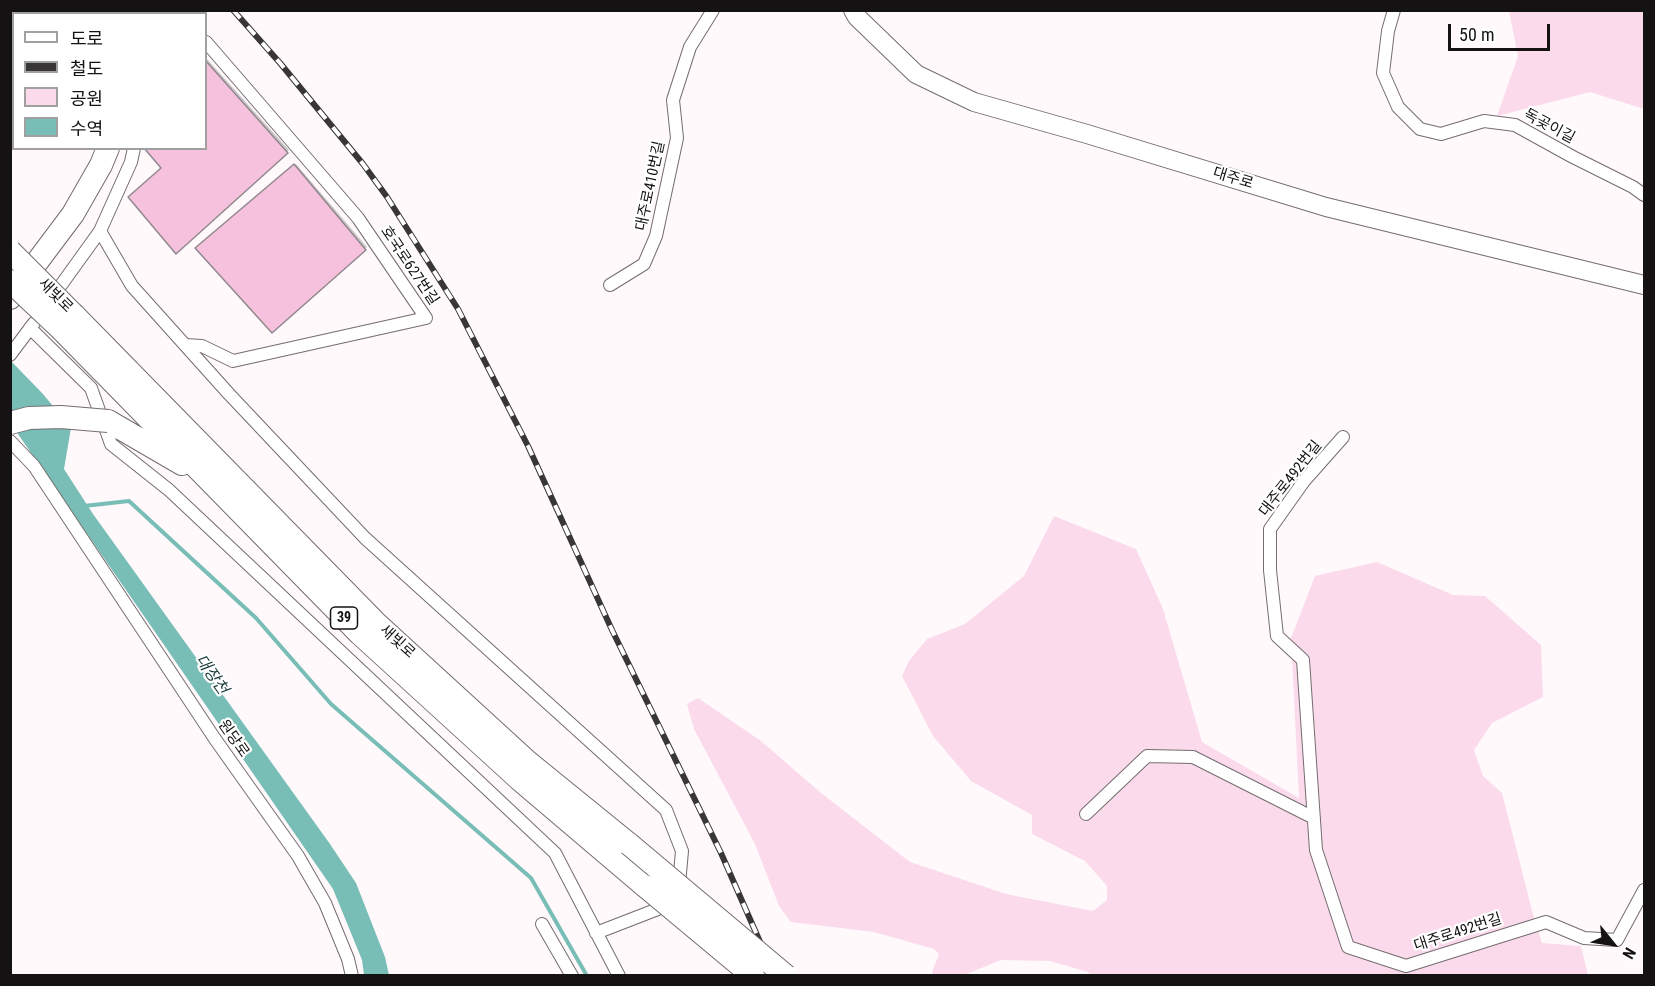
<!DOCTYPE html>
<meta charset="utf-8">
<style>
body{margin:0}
#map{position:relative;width:1655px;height:986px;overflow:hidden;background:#fff9fc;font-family:"Roboto Condensed","Noto Sans KR",sans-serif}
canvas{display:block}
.frame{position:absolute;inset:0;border:12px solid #151213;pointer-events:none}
.legend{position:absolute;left:12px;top:12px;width:195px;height:138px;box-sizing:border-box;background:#fff;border:2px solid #a1a0a1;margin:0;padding:8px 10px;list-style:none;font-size:18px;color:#151213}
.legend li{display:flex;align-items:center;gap:12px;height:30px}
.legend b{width:30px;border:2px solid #a1a0a1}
.north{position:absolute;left:1583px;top:914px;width:60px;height:60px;-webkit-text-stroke:4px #fff;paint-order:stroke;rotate:120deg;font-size:16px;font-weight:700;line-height:24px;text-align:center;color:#151213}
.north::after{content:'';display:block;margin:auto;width:21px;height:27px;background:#151213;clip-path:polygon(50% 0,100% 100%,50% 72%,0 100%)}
.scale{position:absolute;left:1448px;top:24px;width:102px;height:27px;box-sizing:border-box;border:3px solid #151213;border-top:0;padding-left:8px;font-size:18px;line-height:21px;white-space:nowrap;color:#151213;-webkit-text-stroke:4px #fff;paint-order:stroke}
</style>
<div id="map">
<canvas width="1655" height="986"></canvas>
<div class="frame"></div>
<ul class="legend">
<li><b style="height:8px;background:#fff"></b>도로</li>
<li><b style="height:8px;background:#393637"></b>철도</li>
<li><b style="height:16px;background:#fbdaec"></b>공원</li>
<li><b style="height:16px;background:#79bdb7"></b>수역</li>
</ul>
<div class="north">N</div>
<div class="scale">50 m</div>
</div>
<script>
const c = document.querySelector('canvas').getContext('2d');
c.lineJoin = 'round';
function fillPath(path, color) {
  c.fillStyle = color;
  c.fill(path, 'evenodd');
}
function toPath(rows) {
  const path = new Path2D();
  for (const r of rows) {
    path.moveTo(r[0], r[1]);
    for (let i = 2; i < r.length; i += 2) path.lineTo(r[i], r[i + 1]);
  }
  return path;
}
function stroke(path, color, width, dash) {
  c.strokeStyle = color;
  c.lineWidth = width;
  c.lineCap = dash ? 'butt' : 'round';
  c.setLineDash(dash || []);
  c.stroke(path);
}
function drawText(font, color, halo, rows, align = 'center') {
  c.font = font + ' "Roboto Condensed","Noto Sans KR",sans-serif';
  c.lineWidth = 4.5;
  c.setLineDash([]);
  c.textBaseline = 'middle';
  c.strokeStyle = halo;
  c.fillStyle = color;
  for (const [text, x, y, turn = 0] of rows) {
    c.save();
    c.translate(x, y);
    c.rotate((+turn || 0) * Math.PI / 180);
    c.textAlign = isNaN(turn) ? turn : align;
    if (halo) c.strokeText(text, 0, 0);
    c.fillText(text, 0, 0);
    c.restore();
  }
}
const green = toPath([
 [1509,11,1644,11,1644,109,1590,92,1497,116,1518,56],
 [1054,516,1136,549,1163,609,1202,742,1299,798,1291,638,1315,576,1377,562,1453,595,1485,596,1541,645,1543,697,1492,723,1474,750,1483,776,1502,793,1533,914,1542,943,1581,946,1588,975,1091,976,1088,972,1050,961,1001,960,964,975,934,975,932,972,939,954,934,949,874,932,791,922,779,906,755,844,694,729,687,704,698,698,761,741,821,793,910,862,1006,894,1093,911,1107,900,1107,886,1085,861,1032,834,1032,815,971,781,933,736,902,676,909,661,927,639,965,624,1024,576]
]);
const water = toPath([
 [10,360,43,394,71,428,64,469,93,514,330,844,356,883,385,957,389,975,364,975,362,960,333,889,11,424]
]);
const shadow = toPath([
 [207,59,289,150,177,252,206,148,206,61],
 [296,164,367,247,272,331,197,248]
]);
const stream = toPath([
 [84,506,129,501,256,618,331,704,531,878,587,976]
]);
const building = toPath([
 [206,61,288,153,176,254,128,197,161,168,144,148,206,148,206,61],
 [294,164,366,250,272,333,195,248,294,164]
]);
const street = toPath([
 [130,10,132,14],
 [179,10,181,14],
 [1394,10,1388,31,1383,73,1398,107,1420,129,1441,134,1484,121,1515,125,1573,157,1633,187,1644,195],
 [142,14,146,10],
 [100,231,132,286,229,394,365,538,666,810,682,851,679,884,677,886],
 [610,285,644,264,656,236,677,138,673,100,690,47,713,10],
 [51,299,100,231,131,162,134,148],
 [30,328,91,388,111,444,169,490,555,853,619,976],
 [185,345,202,346,233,361,426,318,358,218,206,42],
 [10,355,34,323],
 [1343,437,1304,481,1270,529,1270,570,1277,636,1303,660,1316,850,1348,947,1406,966,1546,922,1584,938,1617,940,1644,890],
 [10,441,34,466,215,739,298,856,325,903,348,959,352,976],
 [1086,814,1147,756,1193,757,1314,818],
 [542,924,572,976],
 [596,933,658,909,666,900]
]);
const secondary = toPath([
 [853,10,857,17,916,74,974,102,1087,134,1326,207,1644,285]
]);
const highway = toPath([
 [96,10,98,14],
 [10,298,73,214,101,165,108,148],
 [74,315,375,622,528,762,629,844],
 [62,330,360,634,519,779,645,886],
 [108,421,182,464]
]);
const rail = toPath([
 [233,10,280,63,363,164,387,197,458,309,528,446,612,630,721,853,775,976]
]);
const highwayBridge = toPath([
 [10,251,74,315],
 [10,281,62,330],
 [10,423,29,418,61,417,108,421],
 [629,844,786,976],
 [645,886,753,976]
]);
const shields = [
 [344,618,27]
];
const shieldNames = [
 ["39",344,618]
];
const streetNames = [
 ["독곶이길",1549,127,28],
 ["대주로",1233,179,17],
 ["대주로410번길",651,186,-78],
 ["호국로627번길",409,266,56],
 ["새빛로",55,296,45],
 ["대주로492번길",1291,479,-52],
 ["새빛로",397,642,42],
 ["원당로",233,739,55],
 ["대주로492번길",1458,933,-18]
];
const waterNames = [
 ["대장천",211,675,55]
];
fillPath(green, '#fbdaec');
fillPath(water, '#79bdb7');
fillPath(shadow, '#0003');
stroke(stream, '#79bdb7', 4);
fillPath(building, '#f5c1dd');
stroke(building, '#90888c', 1.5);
stroke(street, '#746c70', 14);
stroke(secondary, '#746c70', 20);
stroke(highway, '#746c70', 24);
stroke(street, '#fff', 12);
stroke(secondary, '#fff', 18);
stroke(highway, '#fff', 22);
stroke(rail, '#393637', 6);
stroke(rail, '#fff', 4, [11]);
stroke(highwayBridge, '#746c70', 24, []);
stroke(highwayBridge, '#fff', 22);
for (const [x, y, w] of shields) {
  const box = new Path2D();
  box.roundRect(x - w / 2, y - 11, w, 22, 4.5);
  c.fillStyle = '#fff';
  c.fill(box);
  stroke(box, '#151213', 1.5);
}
drawText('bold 14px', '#151213', null, shieldNames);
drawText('15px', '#151213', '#fff', streetNames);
drawText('italic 16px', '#1a3b39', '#fff', waterNames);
</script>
